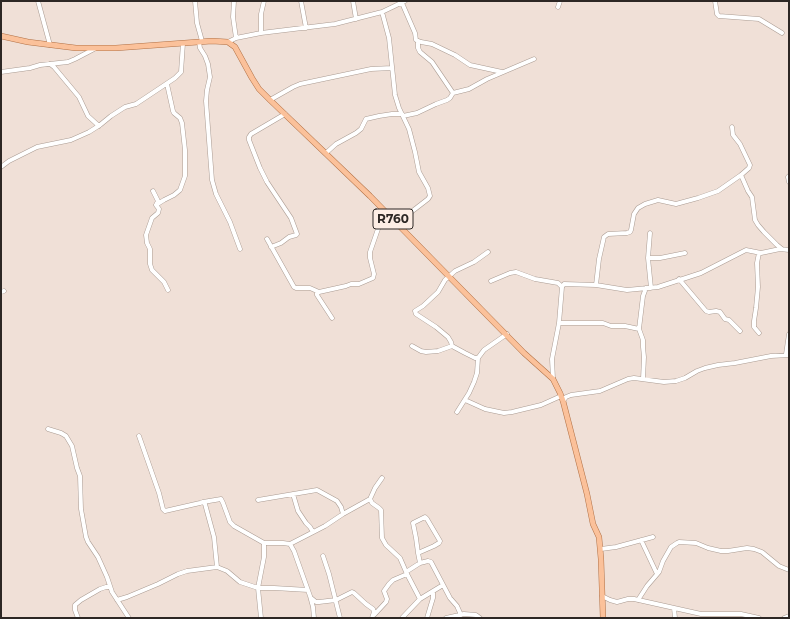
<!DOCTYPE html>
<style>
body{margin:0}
#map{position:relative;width:790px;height:619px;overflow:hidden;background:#f0e0d7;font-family:Montserrat,sans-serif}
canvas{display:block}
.frame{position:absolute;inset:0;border:2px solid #2d2724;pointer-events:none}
</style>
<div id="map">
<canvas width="790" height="619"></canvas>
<div class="frame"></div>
</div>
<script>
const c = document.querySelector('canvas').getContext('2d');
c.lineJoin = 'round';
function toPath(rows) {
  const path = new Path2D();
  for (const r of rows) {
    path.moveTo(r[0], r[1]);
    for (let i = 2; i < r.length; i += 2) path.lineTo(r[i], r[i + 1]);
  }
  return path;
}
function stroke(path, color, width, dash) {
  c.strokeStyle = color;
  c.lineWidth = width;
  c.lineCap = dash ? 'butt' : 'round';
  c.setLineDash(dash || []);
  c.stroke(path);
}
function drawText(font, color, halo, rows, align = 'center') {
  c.font = font + ' Montserrat,sans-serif';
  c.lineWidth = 3;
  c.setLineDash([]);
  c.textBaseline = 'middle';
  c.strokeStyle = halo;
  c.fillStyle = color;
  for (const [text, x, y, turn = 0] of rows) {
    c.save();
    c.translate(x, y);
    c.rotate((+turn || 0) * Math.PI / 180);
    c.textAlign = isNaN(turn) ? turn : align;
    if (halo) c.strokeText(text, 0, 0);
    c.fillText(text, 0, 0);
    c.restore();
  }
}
const minor = toPath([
 [38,1,50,45],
 [195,1,197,23,202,41],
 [234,1,233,17,236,38],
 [301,1,306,28],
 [353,1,356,19],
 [715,1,717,14,719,16,759,19,782,33],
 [402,3,415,33,416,40,421,42,432,44,455,55,470,65,502,72],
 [558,7,560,1],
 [382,12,389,38,395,95,399,108,409,129,415,152,419,172,428,188,430,196,428,199,406,216,402,222,401,227],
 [261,33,261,14,264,1],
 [418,41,418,48,420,52,432,62,453,93],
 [199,42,200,48,205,56,208,64,210,77,207,90,206,101,212,180,216,194,230,222,240,249],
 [228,42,236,38,261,33,335,24,382,12,405,1],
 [50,64,54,67,79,97,88,116,99,126],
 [1,72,30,68,40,65,68,62,75,59,96,48],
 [270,100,293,87,300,84,371,69,392,68],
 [403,116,417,113,436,104,447,100,450,98,453,93,469,89,487,79,534,59],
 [732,127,733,135,740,144,750,165,749,168,741,175,748,191,752,197,755,220,758,225,764,232,777,245,782,249],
 [326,153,336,144,356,133,361,129,366,119,379,116,392,114,402,114],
 [1,167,9,161,37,147,71,140,89,132,100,125,111,116,125,107,136,104,175,78,181,72,183,43],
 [789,176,788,177,789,182],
 [153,191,158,201,156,205,159,209,158,213,152,218,146,235,147,243,150,249,150,264,152,270,164,282,168,290],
 [156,205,164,200,174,195,180,190,185,176,185,150,182,123,180,118,174,113,173,111,167,84],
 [650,233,648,258,651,288],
 [267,239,294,287,296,288,310,288,319,292,346,286,351,284,359,284,373,278,374,274,370,258,370,252,378,229,383,219,388,214],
 [271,247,281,243,289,237,296,235,297,234,291,218,267,182,260,168,249,140,249,137,251,134,285,114],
 [759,253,757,263,758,287,756,308,754,321,754,327,759,333],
 [648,258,660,258,685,253],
 [679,279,706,311,709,312,716,311,720,312,725,319,729,320,740,331],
 [491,281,510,273,516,272,535,279,558,283,562,287],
 [596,285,599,259,604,237,608,234,627,233,630,232,631,230,634,214,638,208,645,204,658,200,676,204,698,198,718,191,741,175],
 [1,292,4,291],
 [319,292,317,293,317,295,332,318],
 [559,323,603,323,611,326,625,326,639,329],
 [412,346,421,351,426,352,438,351,452,346,465,353,475,358,478,358,484,350,507,334],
 [452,346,451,342,448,337,436,327,416,314,415,311,423,306,438,292,445,280,455,271,474,262,488,252],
 [786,354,789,334],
 [553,379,552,359,559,323,562,287,564,284,596,285,627,290,658,287,701,273,746,250,761,253,780,249,789,250],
 [643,379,644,357,643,347,643,340,639,329,643,296,646,288],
 [465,400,485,409,504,413,512,412,541,405,561,396],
 [563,401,566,397,571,395,600,391,628,379,634,378,664,382,676,381,685,378,697,371,705,368,718,365,735,363,771,356,789,355],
 [457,412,469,393,474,382,477,373,478,358],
 [48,429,61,433,66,436,72,446,77,468,80,476,81,509,86,537,88,542,98,557,107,577,112,592,129,618],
 [139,436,159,493,163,509,165,511,200,503,203,502,205,504,214,537,217,567],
 [382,478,375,488,370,499,372,503,379,508,381,510,382,538,386,545,400,558,407,574,420,599],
 [293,494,298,511,306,523,310,527,313,532],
 [258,500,317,490,337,501,341,507,343,514],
 [203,502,221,499,223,503,230,522,234,526,264,543,283,543,290,544,325,526,343,514,370,499],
 [641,540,657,574],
 [290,544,294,551,310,596,313,607,314,618],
 [601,549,616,547,653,537],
 [418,553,434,546,439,543,440,541,427,519,425,517,413,523,416,538,418,553,420,563],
 [323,556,329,574,340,618],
 [406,572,420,563,428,561,431,562,450,598,457,606,461,615],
 [602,596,610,600,617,602,628,599,634,599,701,614,741,614,759,618],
 [311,598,316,602,319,602,336,600,352,592,354,593,366,604,373,609,374,612,372,618],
 [117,600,127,597,158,584,178,574,187,571,217,567,227,571,240,582,258,588,274,588,308,590],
 [638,600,647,586,659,572,663,561,671,547,677,543,679,542,696,543,708,548,721,551,728,551,747,548,754,549,762,552,779,566,789,570],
 [674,608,675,618],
 [374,615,386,602,387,599,384,591,389,584,393,580,407,574],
 [78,618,75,610,75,605,81,600,100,589,106,587,110,587],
 [261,618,258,588,264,557,264,543],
 [402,618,420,599,443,585],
 [427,618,433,598,433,592],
 [446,618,464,614,476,615,480,618],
 [784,618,789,616]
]);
const major = toPath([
 [1,36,28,42,76,48,116,48,212,41,228,42,235,47,252,78,259,89,270,100,370,196,524,353,553,379,560,393,563,401,587,494,593,524,599,537,601,559,603,618]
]);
const shields = [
 [393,219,40]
];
const shieldNames = [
 ["R760",393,219]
];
stroke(minor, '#aa9b92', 5);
stroke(major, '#b17045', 6);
stroke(minor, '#fff', 4);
stroke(major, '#fbc19a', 5);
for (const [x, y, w] of shields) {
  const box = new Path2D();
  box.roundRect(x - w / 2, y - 10, w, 20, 3);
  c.fillStyle = '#fdede4';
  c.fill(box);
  stroke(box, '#2d2724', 1);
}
drawText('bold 12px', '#2d2724', null, shieldNames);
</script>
